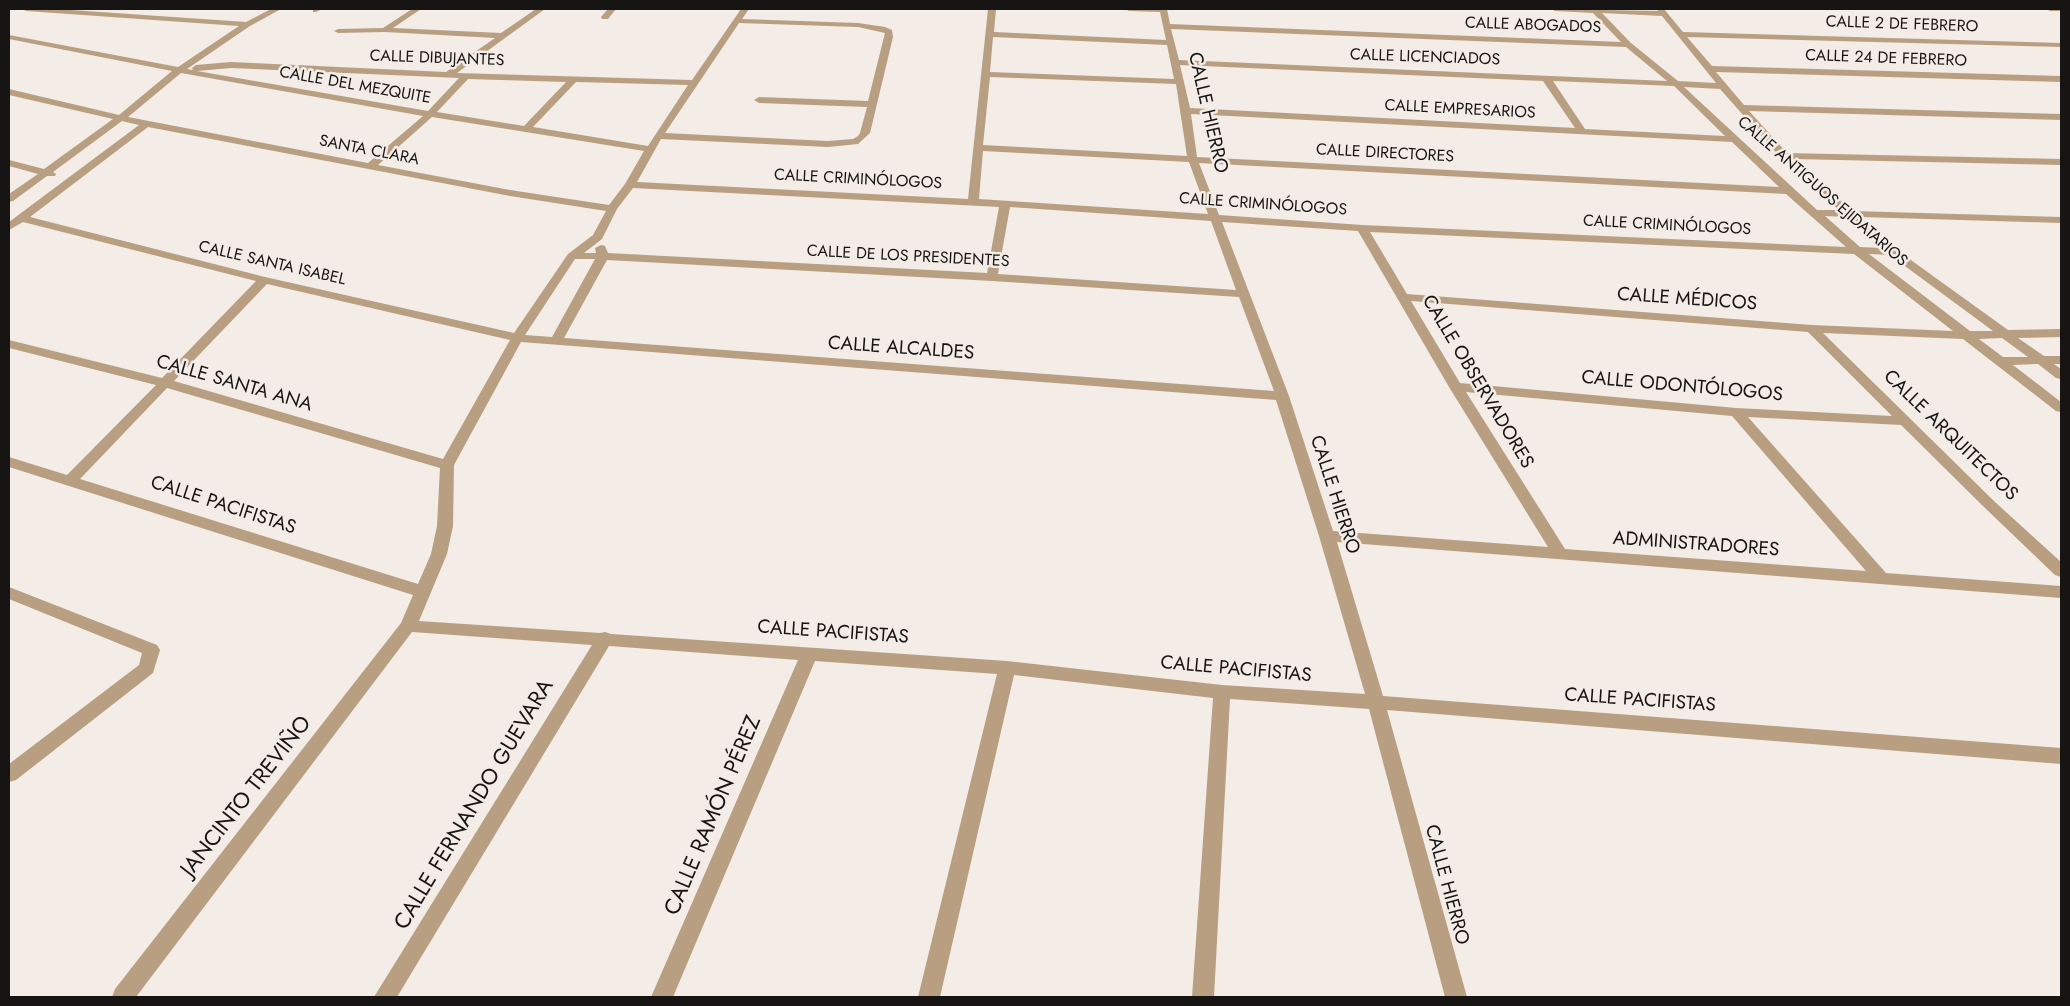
<!DOCTYPE html>
<meta charset="utf-8">
<style>
body{margin:0}
#map{position:relative;width:2070px;height:1006px;overflow:hidden;background:#f3ece7;font-family:Jost,sans-serif}
canvas{display:block}
.frame{position:absolute;inset:0;border:10px solid #171513;pointer-events:none}
</style>
<div id="map">
<canvas width="2070" height="1006"></canvas>
<div class="frame"></div>
</div>
<script>
const c = document.querySelector('canvas').getContext('2d');
c.lineJoin = 'round';
function toPath(rows) {
  const path = new Path2D();
  for (const r of rows) {
    path.moveTo(r[0], r[1]);
    for (let i = 2; i < r.length; i += 2) path.lineTo(r[i], r[i + 1]);
  }
  return path;
}
function fillPath(path, color) {
  c.fillStyle = color;
  c.fill(path, 'evenodd');
}
function drawText(font, color, halo, rows, align = 'center') {
  c.font = font + ' Jost,sans-serif';
  c.lineWidth = 5;
  c.setLineDash([]);
  c.textBaseline = 'middle';
  c.strokeStyle = halo;
  c.fillStyle = color;
  for (const [text, x, y, turn = 0] of rows) {
    c.save();
    c.translate(x, y);
    c.rotate((+turn || 0) * Math.PI / 180);
    c.textAlign = isNaN(turn) ? turn : align;
    if (halo) c.strokeText(text, 0, 0);
    c.fillText(text, 0, 0);
    c.restore();
  }
}
const minor = toPath([
 [22,9,57,9,246,22,271,9,281,9,250,26,187,69,193,70,192,68,196,65,231,62,446,72,495,38,385,32,338,33,334,31,338,29,383,28,412,9,421,9,393,28,501,33,536,9,545,9,457,73,692,80,741,9,749,9,742,19,858,23,885,27,892,30,893,37,870,133,858,144,828,147,661,139,637,182,968,199,988,9,996,9,994,32,1166,40,1160,12,1129,11,1125,9,1167,9,1170,24,1621,42,1593,13,1555,11,1551,9,1658,11,1656,9,1664,9,1683,32,2061,43,2061,47,1687,37,1712,66,2061,76,2061,82,1716,72,1744,105,2061,114,2061,120,1749,111,1787,153,2061,159,2061,165,1793,159,1852,211,2061,217,2061,223,1860,217,1897,250,2008,330,2061,329,2061,337,2018,338,2044,356,2061,356,2061,364,2054,364,2061,369,2061,379,2056,378,2038,364,2013,365,2061,402,2061,412,2056,411,1963,339,1823,333,1995,502,2061,562,2061,577,2055,575,1985,508,1901,425,1748,417,1886,573,2061,586,2061,598,1337,542,1383,696,2061,748,2061,764,1387,710,1467,997,1445,997,1369,709,1230,699,1214,997,1192,997,1213,698,1014,675,940,997,918,997,997,674,815,661,673,997,651,997,798,660,609,646,397,997,374,997,592,645,412,632,136,997,112,997,115,989,401,623,413,595,9,467,9,457,67,475,156,385,9,348,9,340,162,378,256,281,23,222,9,230,9,222,139,125,122,121,53,172,56,174,55,176,47,176,13,201,9,202,9,194,38,174,9,166,9,160,44,169,113,119,9,95,9,89,119,115,172,71,9,39,9,35,178,67,239,26,26,11,22,9],
 [1602,13,1662,16,1716,83,1678,81,1631,43,1602,13],
 [739,23,858,27,885,33,868,101,759,97,754,100,759,103,867,107,860,133,858,136,853,139,828,141,665,133,739,23],
 [1171,29,1626,47,1667,81,1179,60,1171,29],
 [993,37,1167,45,1174,79,990,72,993,37],
 [1180,65,1543,81,1575,128,1190,108,1180,65],
 [231,68,459,78,428,111,197,71,231,68],
 [181,73,423,116,368,163,128,117,181,73],
 [990,77,1176,84,1187,156,983,145,990,77],
 [468,79,566,82,524,126,437,112,468,79],
 [1553,81,1674,86,1725,136,1585,129,1553,81],
 [576,82,688,85,648,146,533,127,576,82],
 [1684,87,1720,89,1781,158,1839,210,1817,210,1684,87],
 [1191,114,1732,142,1779,187,1197,157,1191,114],
 [432,117,644,151,625,184,609,205,510,190,378,165,432,117],
 [148,127,510,196,606,211,593,235,568,254,514,333,265,277,30,217,148,127],
 [983,151,1189,162,1208,214,979,199,983,151],
 [1199,163,1786,194,1846,247,1362,225,1219,215,1199,163],
 [633,188,999,207,987,273,608,253,605,246,601,245,595,248,596,253,584,253,602,239,617,209,633,188],
 [1010,207,1211,221,1236,290,998,274,1010,207],
 [1825,216,1846,217,1882,248,1860,247,1825,216],
 [1222,222,1358,231,1449,387,1548,547,1333,531,1289,396,1222,222],
 [1370,232,1854,254,1953,331,1812,325,1407,294,1370,232],
 [1869,254,1890,255,1993,331,1970,331,1869,254],
 [575,259,595,259,552,337,525,335,575,259],
 [607,260,992,281,1239,297,1274,391,564,338,607,260],
 [267,284,510,340,443,459,174,381,267,284],
 [1411,301,1808,332,1892,416,1736,408,1460,383,1411,301],
 [2002,338,2028,357,2003,357,1979,339,2002,338],
 [521,342,1276,400,1319,536,1365,694,1222,685,1007,661,611,634,605,632,600,633,419,621,447,554,453,526,454,465,521,342],
 [167,388,440,468,437,526,431,554,418,584,80,479,167,388],
 [1466,392,1732,416,1866,571,1565,549,1466,392],
 [313,9,322,9,316,12,313,12,313,9],
 [608,9,616,9,608,19,602,19,601,17,608,9],
 [2046,9,2061,9,2061,11,2050,11,2046,9],
 [9,587,157,645,160,650,153,673,16,780,9,782,9,764,139,665,142,653,9,599,9,587]
]);
const farStreetnames = [
 ["CALLE 2 DE FEBRERO",1902,25,2],
 ["CALLE ABOGADOS",1533,26,2],
 ["CALLE LICENCIADOS",1425,58,2],
 ["CALLE DIBUJANTES",437,59,2],
 ["CALLE 24 DE FEBRERO",1886,59,2],
 ["CALLE DEL MEZQUITE",355,86,10],
 ["CALLE EMPRESARIOS",1460,110,3],
 ["SANTA CLARA",369,151,11],
 ["CALLE DIRECTORES",1385,154,3],
 ["CALLE CRIMINÓLOGOS",858,180,3],
 ["CALLE ANTIGUOS EJIDATARIOS",1822,192,41],
 ["CALLE CRIMINÓLOGOS",1263,205,4],
 ["CALLE CRIMINÓLOGOS",1667,226,3],
 ["CALLE DE LOS PRESIDENTES",908,257,3],
 ["CALLE SANTA ISABEL",272,264,13]
];
const streetNames = [
 ["CALLE HIERRO",1207,113,77],
 ["CALLE MÉDICOS",1687,300,4],
 ["CALLE ALCALDES",901,349,4],
 ["CALLE OBSERVADORES",1477,382,59],
 ["CALLE SANTA ANA",234,384,16],
 ["CALLE ODONTÓLOGOS",1682,387,5],
 ["CALLE ARQUITECTOS",1950,436,44],
 ["CALLE HIERRO",1334,495,72],
 ["CALLE PACIFISTAS",223,506,18],
 ["ADMINISTRADORES",1696,545,4],
 ["CALLE PACIFISTAS",833,633,4],
 ["CALLE PACIFISTAS",1236,670,5],
 ["CALLE PACIFISTAS",1640,701,4],
 ["CALLE HIERRO",1446,885,75]
];
const nearStreetnames = [
 ["JANCINTO TREVIÑO",247,797,-52],
 ["CALLE FERNANDO GUEVARA",475,805,-59],
 ["CALLE RAMÓN PÉREZ",714,816,-67]
];
fillPath(minor, '#b99f81');
drawText('16px', '#171513', '#f3ece7', farStreetnames);
drawText('19px', '#171513', '#f3ece7', streetNames);
drawText('22px', '#171513', '#f3ece7', nearStreetnames);
</script>
